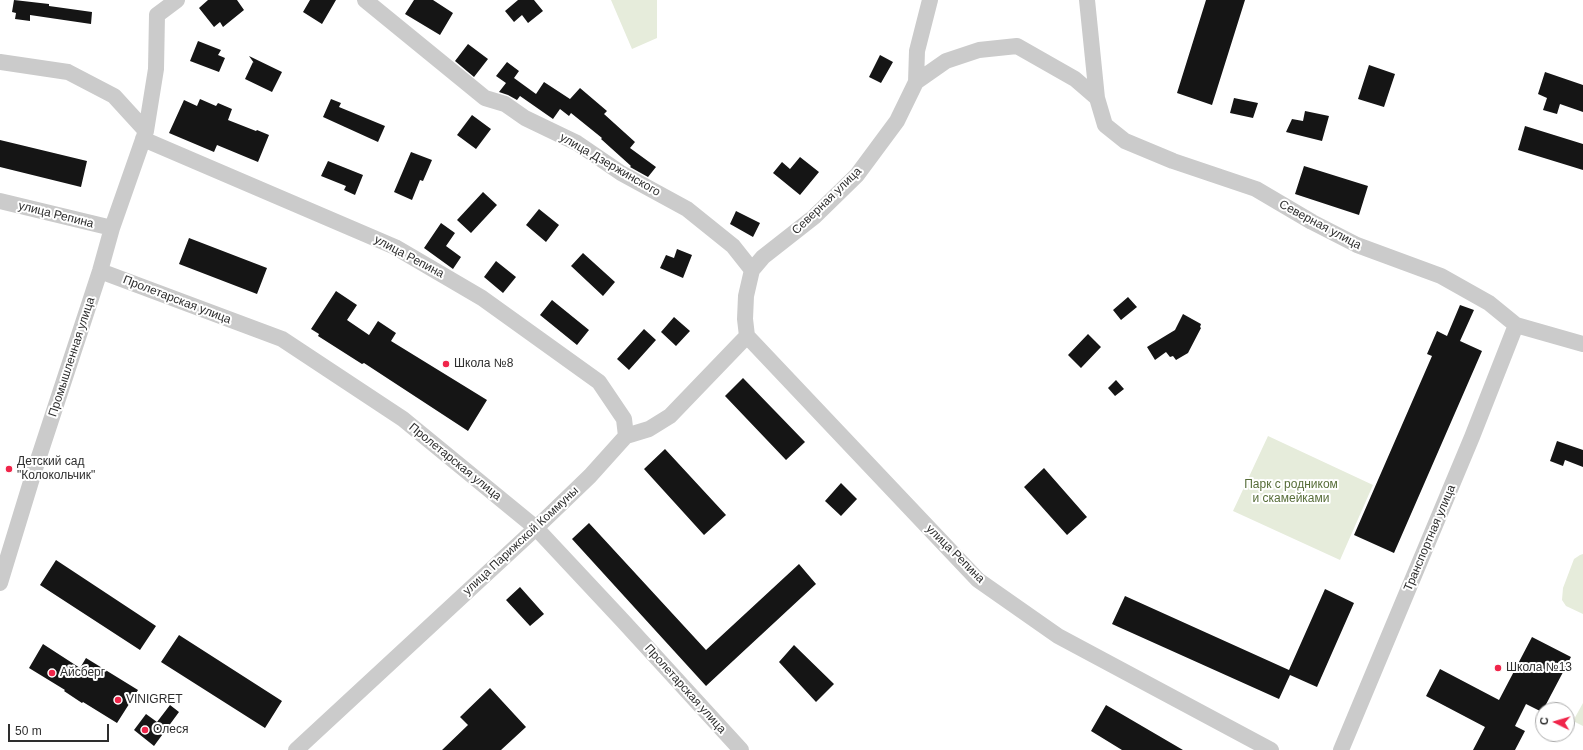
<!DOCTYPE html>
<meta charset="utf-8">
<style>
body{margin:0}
#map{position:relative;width:1583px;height:750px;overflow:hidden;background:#fff;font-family:Arial,sans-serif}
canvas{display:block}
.north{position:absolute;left:1535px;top:702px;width:40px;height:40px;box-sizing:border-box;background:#fff;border:1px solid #ababab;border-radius:50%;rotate:275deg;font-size:11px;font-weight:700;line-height:16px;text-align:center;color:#2e2e2e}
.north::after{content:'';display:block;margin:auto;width:14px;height:18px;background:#f0254a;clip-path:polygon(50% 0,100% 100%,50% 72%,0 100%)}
.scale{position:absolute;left:8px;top:724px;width:101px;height:18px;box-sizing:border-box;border:2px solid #2e2e2e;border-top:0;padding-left:5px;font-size:12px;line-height:14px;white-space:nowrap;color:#2e2e2e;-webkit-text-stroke:3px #fff;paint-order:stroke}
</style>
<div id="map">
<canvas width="1583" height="750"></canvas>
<div class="north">С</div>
<div class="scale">50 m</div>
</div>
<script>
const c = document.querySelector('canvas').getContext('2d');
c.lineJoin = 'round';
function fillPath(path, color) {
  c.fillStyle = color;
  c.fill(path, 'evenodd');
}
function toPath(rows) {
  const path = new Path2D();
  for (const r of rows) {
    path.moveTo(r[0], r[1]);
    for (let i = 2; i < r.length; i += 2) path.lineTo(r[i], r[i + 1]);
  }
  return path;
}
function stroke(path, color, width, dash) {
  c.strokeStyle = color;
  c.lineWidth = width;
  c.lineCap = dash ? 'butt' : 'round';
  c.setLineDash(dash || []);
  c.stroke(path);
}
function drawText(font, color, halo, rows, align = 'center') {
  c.font = font + ' Arial,sans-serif';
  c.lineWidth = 4;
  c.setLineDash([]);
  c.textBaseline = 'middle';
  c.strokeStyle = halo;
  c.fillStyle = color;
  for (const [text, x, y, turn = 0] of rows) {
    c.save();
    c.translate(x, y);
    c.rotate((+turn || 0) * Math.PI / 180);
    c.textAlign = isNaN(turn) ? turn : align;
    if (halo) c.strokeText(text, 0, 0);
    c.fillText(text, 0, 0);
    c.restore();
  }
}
const green = toPath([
 [611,0,657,0,657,38,632,49],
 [1268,436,1373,485,1340,560,1233,511],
 [1583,554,1583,614,1566,606,1562,600,1563,588,1574,559,1580,555],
 [1583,703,1583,726,1573,721]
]);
const building = toPath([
 [14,0,49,4,49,6,92,12,91,24,30,15,30,21,15,19,16,13,12,12],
 [208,0,237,0,244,10,223,27,220,22,214,27,199,8],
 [310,0,336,0,322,24,303,12],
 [414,0,433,0,453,13,440,35,405,14],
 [518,0,534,0,543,11,528,23,522,15,514,22,505,11],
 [1206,0,1245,0,1212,105,1177,93],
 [198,41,221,50,218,55,225,58,219,72,190,61],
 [468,44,488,59,474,77,455,61],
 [880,55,893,62,881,83,869,77],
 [249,56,282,72,272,92,245,79,253,62,254,63],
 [507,62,519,71,514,78,536,94,544,82,570,99,580,88,607,111,604,114,635,142,630,148,656,167,648,177,630,167,631,166,601,139,602,138,571,113,569,116,560,109,553,119,520,96,517,100,508,95,499,92,506,83,496,76],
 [1369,65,1395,74,1384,107,1358,99],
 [1545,72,1583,85,1583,112,1560,104,1557,114,1543,110,1547,98,1538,94],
 [1234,98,1258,103,1253,118,1230,113],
 [200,99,216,106,218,103,232,109,228,120,256,131,257,130,269,135,258,162,217,145,214,152,169,133,184,100,197,106],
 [331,99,341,103,339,107,385,126,378,142,323,117],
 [1305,111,1329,116,1322,141,1286,132,1292,119,1303,121],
 [472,115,491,129,476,149,457,135],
 [1525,126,1583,144,1583,170,1518,150],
 [0,140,87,161,81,187,0,167],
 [411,152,432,160,423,181,420,180,412,200,394,192],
 [800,157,819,172,800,195,773,173,782,162,790,169],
 [328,161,363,175,355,195,344,190,346,186,321,176],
 [1304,166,1368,186,1359,215,1295,194],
 [483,192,497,205,471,233,457,220],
 [539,209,559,225,546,242,526,225],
 [736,211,760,223,753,237,730,224],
 [441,223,455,233,446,246,461,257,453,269,424,248],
 [189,238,267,268,257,294,179,264],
 [677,249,692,255,683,278,660,268,666,255,674,258],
 [583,253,615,282,603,296,571,266],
 [496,261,516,277,503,293,484,277],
 [336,291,357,305,347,320,369,335,378,321,396,333,391,341,487,400,468,431,364,363,362,364,318,336,319,334,311,329],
 [1128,297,1137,307,1121,320,1113,310],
 [552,300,589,330,577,345,540,315],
 [1460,305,1474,310,1460,341,1482,351,1394,553,1354,535,1432,356,1427,354,1437,331,1447,336],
 [1183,314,1201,324,1200,327,1201,328,1188,353,1176,360,1173,356,1170,357,1166,352,1155,360,1147,347,1175,330],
 [674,317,690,331,676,346,661,332],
 [644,329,656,340,629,370,617,359],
 [1088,334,1101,347,1081,368,1068,355],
 [743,378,805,442,786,460,725,396],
 [1116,380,1124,389,1115,396,1108,388],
 [1557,441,1583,450,1583,467,1565,460,1563,466,1550,461],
 [665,449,726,515,704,535,644,469],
 [1044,468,1087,517,1067,535,1024,487],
 [841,483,857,499,841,516,825,501],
 [589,523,706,650,799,564,816,584,706,686,572,539],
 [56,560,156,626,140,650,40,585],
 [520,587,544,614,530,626,506,600],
 [1325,589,1354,603,1317,687,1290,675,1279,699,1112,624,1125,596,1289,670],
 [179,635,282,701,265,728,161,662],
 [1532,637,1571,657,1542,712,1526,704,1515,726,1525,731,1515,750,1473,750,1485,727,1426,696,1440,669,1499,700],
 [43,644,80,668,86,658,138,690,117,723,83,702,82,703,64,691,65,690,29,668],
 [794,645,834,684,816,702,779,662],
 [490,688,526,727,501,750,442,750,468,725,460,717],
 [170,705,179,712,154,746,134,730,146,714,157,722],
 [1106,705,1183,750,1122,750,1091,731]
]);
const minor = toPath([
 [365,0,485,98,505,104,525,118,577,143,621,173,687,209,733,246,752,270],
 [1087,0,1097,98,1105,125,1125,141,1173,161,1256,189,1312,222,1357,245,1441,276,1489,303,1516,325,1583,344],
 [0,62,68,72,114,96,146,131],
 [916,82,917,51,930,0],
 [143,139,395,247,482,298,599,382,624,419,626,436],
 [0,201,112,228],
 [100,271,282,339,403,419,536,528,623,621,741,750],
 [747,336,978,580,1058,636,1271,750],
 [747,336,745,319,746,296,752,270,763,257,814,217,857,175,897,121,916,82,946,61,979,50,1017,46,1075,79,1097,98],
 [0,583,33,475,100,271,112,228,146,131,156,69,157,15,177,0],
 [296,750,536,528,590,476,626,436,649,429,670,416,747,336],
 [1341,750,1472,437,1516,325]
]);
const markers = [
 [446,364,4,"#f0254a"],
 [9,469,4,"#f0254a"],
 [1498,668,4,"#f0254a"],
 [52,673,4,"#f0254a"],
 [118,700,4,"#f0254a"],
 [145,730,4,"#f0254a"]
];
const streetNames = [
 ["улица Дзержинского",610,165,30],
 ["Северная улица",827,201,-44],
 ["улица Репина",56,215,14],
 ["Северная улица",1320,225,28],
 ["улица Репина",409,257,28],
 ["Пролетарская улица",177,300,21],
 ["Промышленная улица",72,357,-72],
 ["Пролетарская улица",455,462,39],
 ["Транспортная улица",1430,538,-67],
 ["улица Парижской Коммуны",521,541,-43],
 ["улица Репина",955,554,45],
 ["Пролетарская улица",685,689,48]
];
const poiNames = [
 ["Школа №8",454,364],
 ["Детский сад",17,462],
 ["\"Колокольчик\"",17,476],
 ["Школа №13",1506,668],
 ["Айсберг",60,673],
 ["VINIGRET",126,700],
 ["Олеся",153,730]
];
const parkNames = [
 ["Парк с родником",1291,485],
 ["и скамейками",1291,499]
];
fillPath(green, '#e6ecdb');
fillPath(building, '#151515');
stroke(minor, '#cbcbcb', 16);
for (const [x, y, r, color] of markers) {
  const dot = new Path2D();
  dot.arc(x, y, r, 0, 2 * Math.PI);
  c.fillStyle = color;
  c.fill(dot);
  stroke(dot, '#fff', 1.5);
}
drawText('12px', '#2e2e2e', '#fff', streetNames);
drawText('12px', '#2e2e2e', '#fff', poiNames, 'left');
drawText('12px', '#576d39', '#fff', parkNames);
</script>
